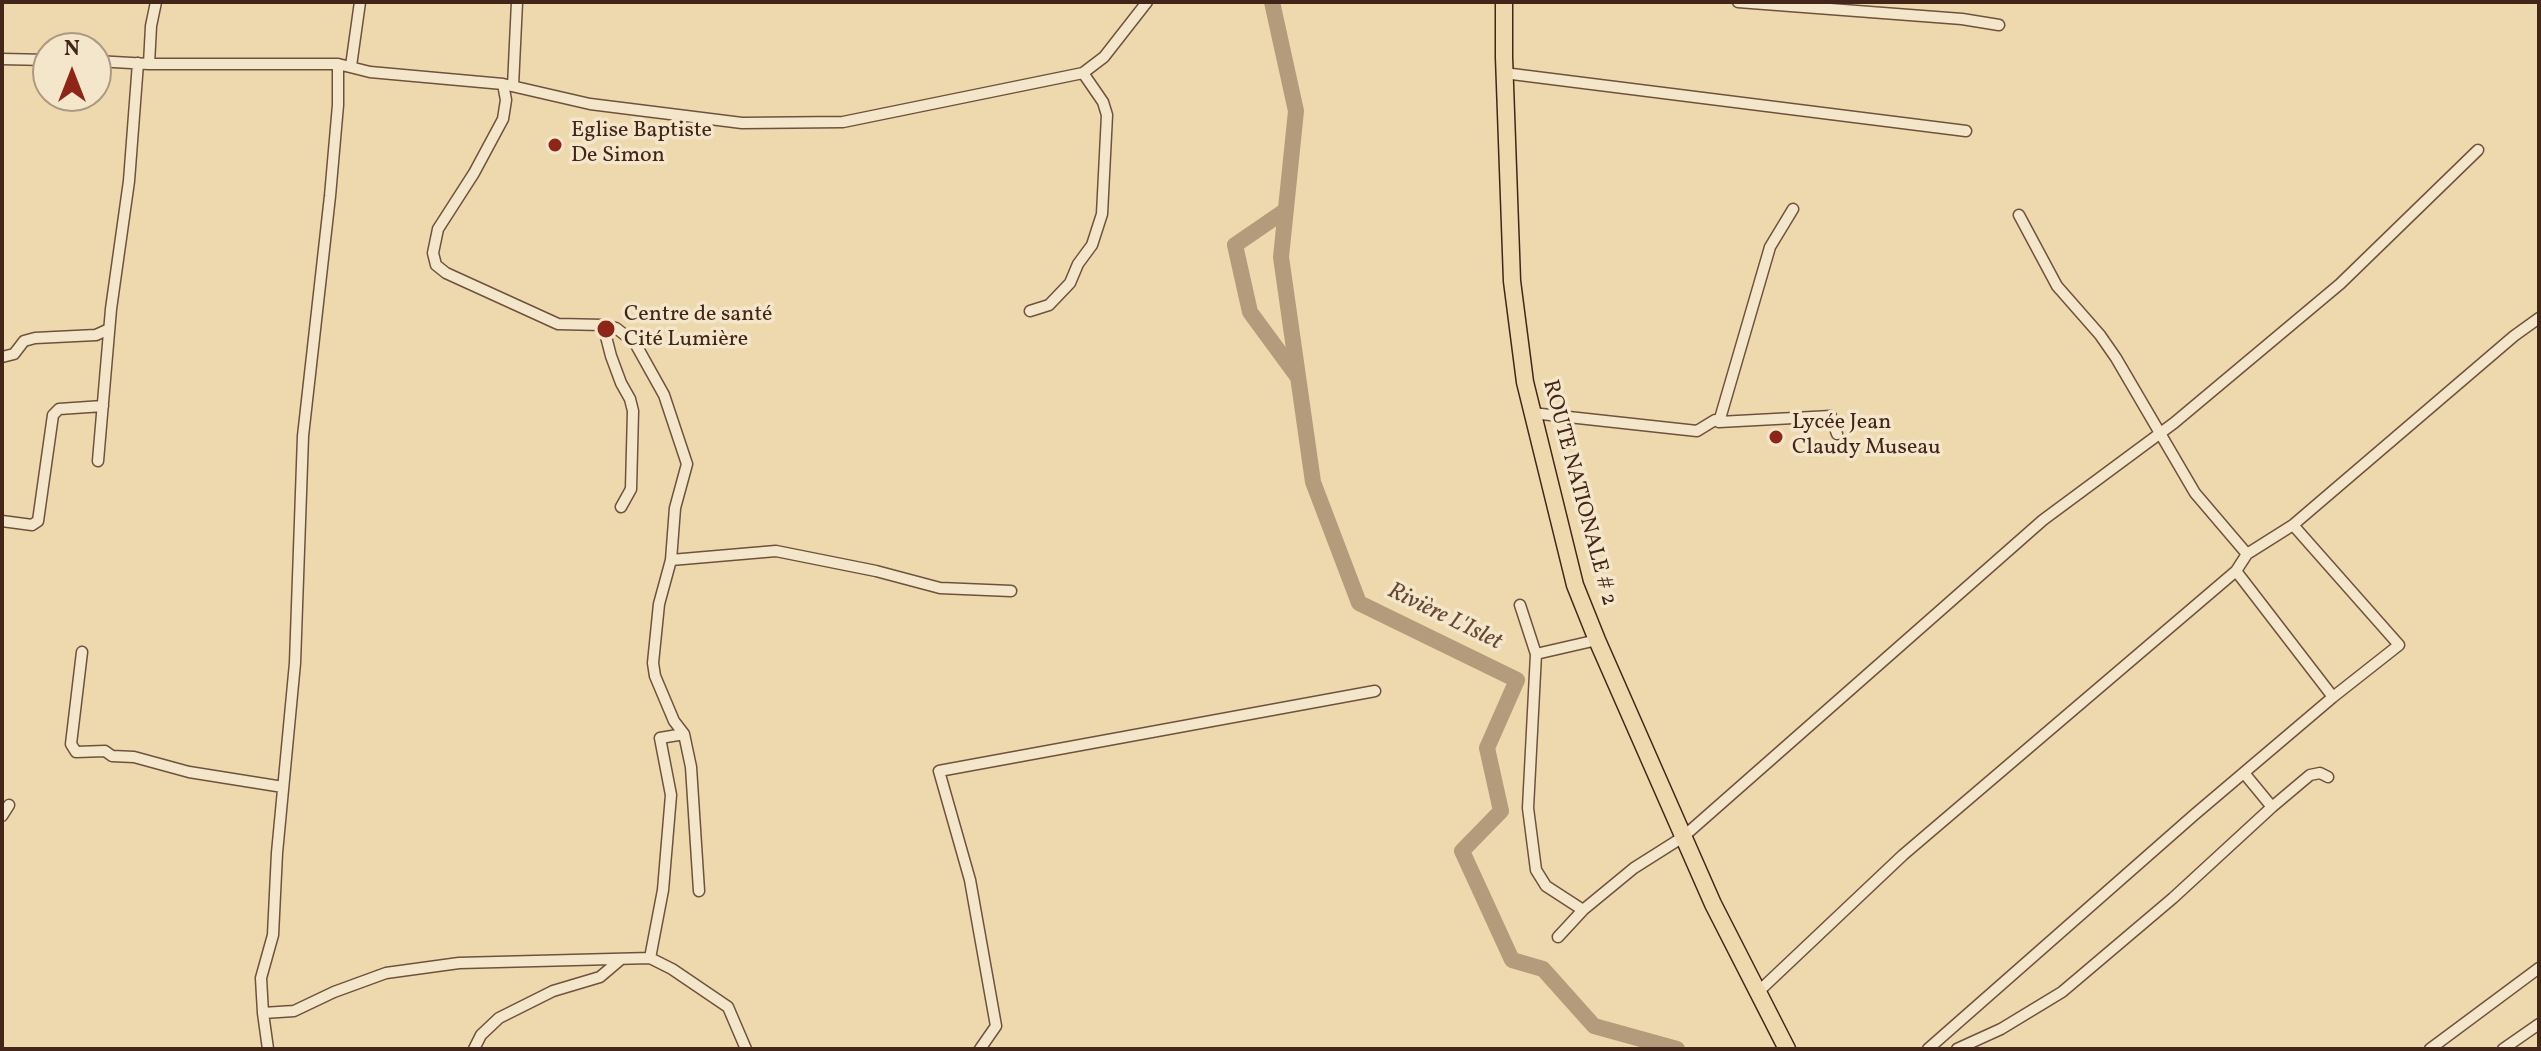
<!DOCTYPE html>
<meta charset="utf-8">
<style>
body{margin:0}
#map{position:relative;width:2541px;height:1051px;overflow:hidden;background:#eed8ad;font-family:Vollkorn,serif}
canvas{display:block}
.frame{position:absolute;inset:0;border:4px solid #432519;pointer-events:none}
.north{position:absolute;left:32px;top:32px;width:80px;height:80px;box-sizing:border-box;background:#f4e6ca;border:2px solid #ad9983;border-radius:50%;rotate:0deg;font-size:22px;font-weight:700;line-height:32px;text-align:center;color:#432519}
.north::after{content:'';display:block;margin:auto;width:28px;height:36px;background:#8f2418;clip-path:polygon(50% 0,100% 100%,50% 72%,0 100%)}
</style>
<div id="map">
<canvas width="2541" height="1051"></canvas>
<div class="frame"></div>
<div class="north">N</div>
</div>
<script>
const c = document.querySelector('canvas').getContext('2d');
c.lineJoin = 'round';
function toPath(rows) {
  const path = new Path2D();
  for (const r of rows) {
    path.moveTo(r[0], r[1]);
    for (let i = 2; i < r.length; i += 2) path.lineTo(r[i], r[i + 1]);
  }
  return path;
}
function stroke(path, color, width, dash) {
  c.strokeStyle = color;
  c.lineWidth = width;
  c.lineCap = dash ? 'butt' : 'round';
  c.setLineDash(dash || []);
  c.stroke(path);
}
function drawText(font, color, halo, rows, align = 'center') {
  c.font = font + ' Vollkorn,serif';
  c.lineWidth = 7;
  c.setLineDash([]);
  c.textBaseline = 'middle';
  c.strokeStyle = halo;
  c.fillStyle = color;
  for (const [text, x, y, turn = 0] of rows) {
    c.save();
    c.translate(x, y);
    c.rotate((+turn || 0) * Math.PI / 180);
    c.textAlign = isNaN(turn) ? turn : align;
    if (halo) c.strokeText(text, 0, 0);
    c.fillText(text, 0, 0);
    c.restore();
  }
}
const river = toPath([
 [1272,2,1296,111,1281,257,1313,482,1359,603,1517,680,1487,748,1501,811,1462,851,1512,960,1543,969,1594,1026,1677,1049],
 [1286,210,1235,245,1250,312,1297,376]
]);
const minor = toPath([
 [1738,2,1962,19,1999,25],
 [2,59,48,60],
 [96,61,149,64,338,64,370,72,503,84,590,104,742,123,843,122,1083,73,1104,57,1147,2],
 [149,64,151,26,156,2],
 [338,64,338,105,330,196,303,436,295,663,277,853,273,935,261,978,263,1013,294,1011,334,992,386,973,459,963,650,958,672,969,728,1007,746,1049],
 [351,66,360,2],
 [1504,73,1966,131],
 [503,84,506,100,503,119,474,173,438,229,433,253,436,265,446,273,558,324,603,325,616,328,635,343,664,395,687,464,675,508,671,560,659,604,653,663,655,676,674,721,684,734,691,767,699,891],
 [513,86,517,2],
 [2019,215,2057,286,2100,335,2116,358,2195,493,2247,554],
 [1030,311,1049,305,1070,283,1078,264,1092,245,1102,214,1107,115,1103,102,1083,73],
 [603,325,611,356,621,383,630,399,633,411,631,489,621,507],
 [2,357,14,354,24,341,35,338,96,335,109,329],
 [1532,413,1697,431,1715,420,1719,422,1831,416,1837,434],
 [1719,422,1770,247,1793,209],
 [98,461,111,309,129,181,138,63],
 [2,521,32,525,38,521,53,415,59,409,103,406],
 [671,560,776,551,876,571,940,588,1011,591],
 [2236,571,2333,697],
 [1520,605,1536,654,1528,808,1536,870,1546,886,1583,910],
 [82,652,71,744,76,752,105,751,112,756,134,757,189,772,283,787],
 [1536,654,1597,640],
 [2272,807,2310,775,2320,773,2328,777],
 [2,816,9,805],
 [1558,937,1583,910,1634,868,1683,837,2043,520,2174,423,2340,284,2478,150],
 [650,958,663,890,671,795,660,738,684,734],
 [1758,992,1903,855,2236,571,2247,554,2293,525,2514,336,2539,318],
 [263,1013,268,1049],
 [474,1049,481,1035,499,1018,553,991,600,977,620,960],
 [980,1049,996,1026,970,880,939,771,1375,691],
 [1928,1049,2194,815,2333,697,2399,645,2293,525],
 [1957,1049,2001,1029,2062,992,2173,898,2272,807,2244,773],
 [2430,1049,2539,968],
 [2503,1049,2539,1024]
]);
const primary = toPath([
 [1504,2,1504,57,1512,281,1525,382,1575,585,1597,640,1713,904,1787,1049]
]);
const markers = [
 [555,145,8,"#8f2418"],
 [606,329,10,"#8f2418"],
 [1776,437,8,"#8f2418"]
];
const poiNames = [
 ["Eglise Baptiste",571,132],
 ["De Simon",571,157],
 ["Centre de santé",624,316],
 ["Cité Lumière",624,341],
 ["Lycée Jean",1792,424],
 ["Claudy Museau",1792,449]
];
const streetNames = [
 ["ROUTE NATIONALE # 2",1578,493,75]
];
const waterNames = [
 ["Rivière L'Islet",1444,618,26]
];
stroke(river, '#b49b7b', 16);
stroke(minor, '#6e523e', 13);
stroke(primary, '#432519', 19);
stroke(minor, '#f4e6ca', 10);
stroke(primary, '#eed8ad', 16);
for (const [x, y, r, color] of markers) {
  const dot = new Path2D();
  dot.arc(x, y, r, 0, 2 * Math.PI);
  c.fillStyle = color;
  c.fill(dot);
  stroke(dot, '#f4e6ca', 3);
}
drawText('22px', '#432519', '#f4e6ca', poiNames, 'left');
drawText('22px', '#432519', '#f4e6ca', streetNames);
drawText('italic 24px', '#654836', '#f4e6ca', waterNames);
</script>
